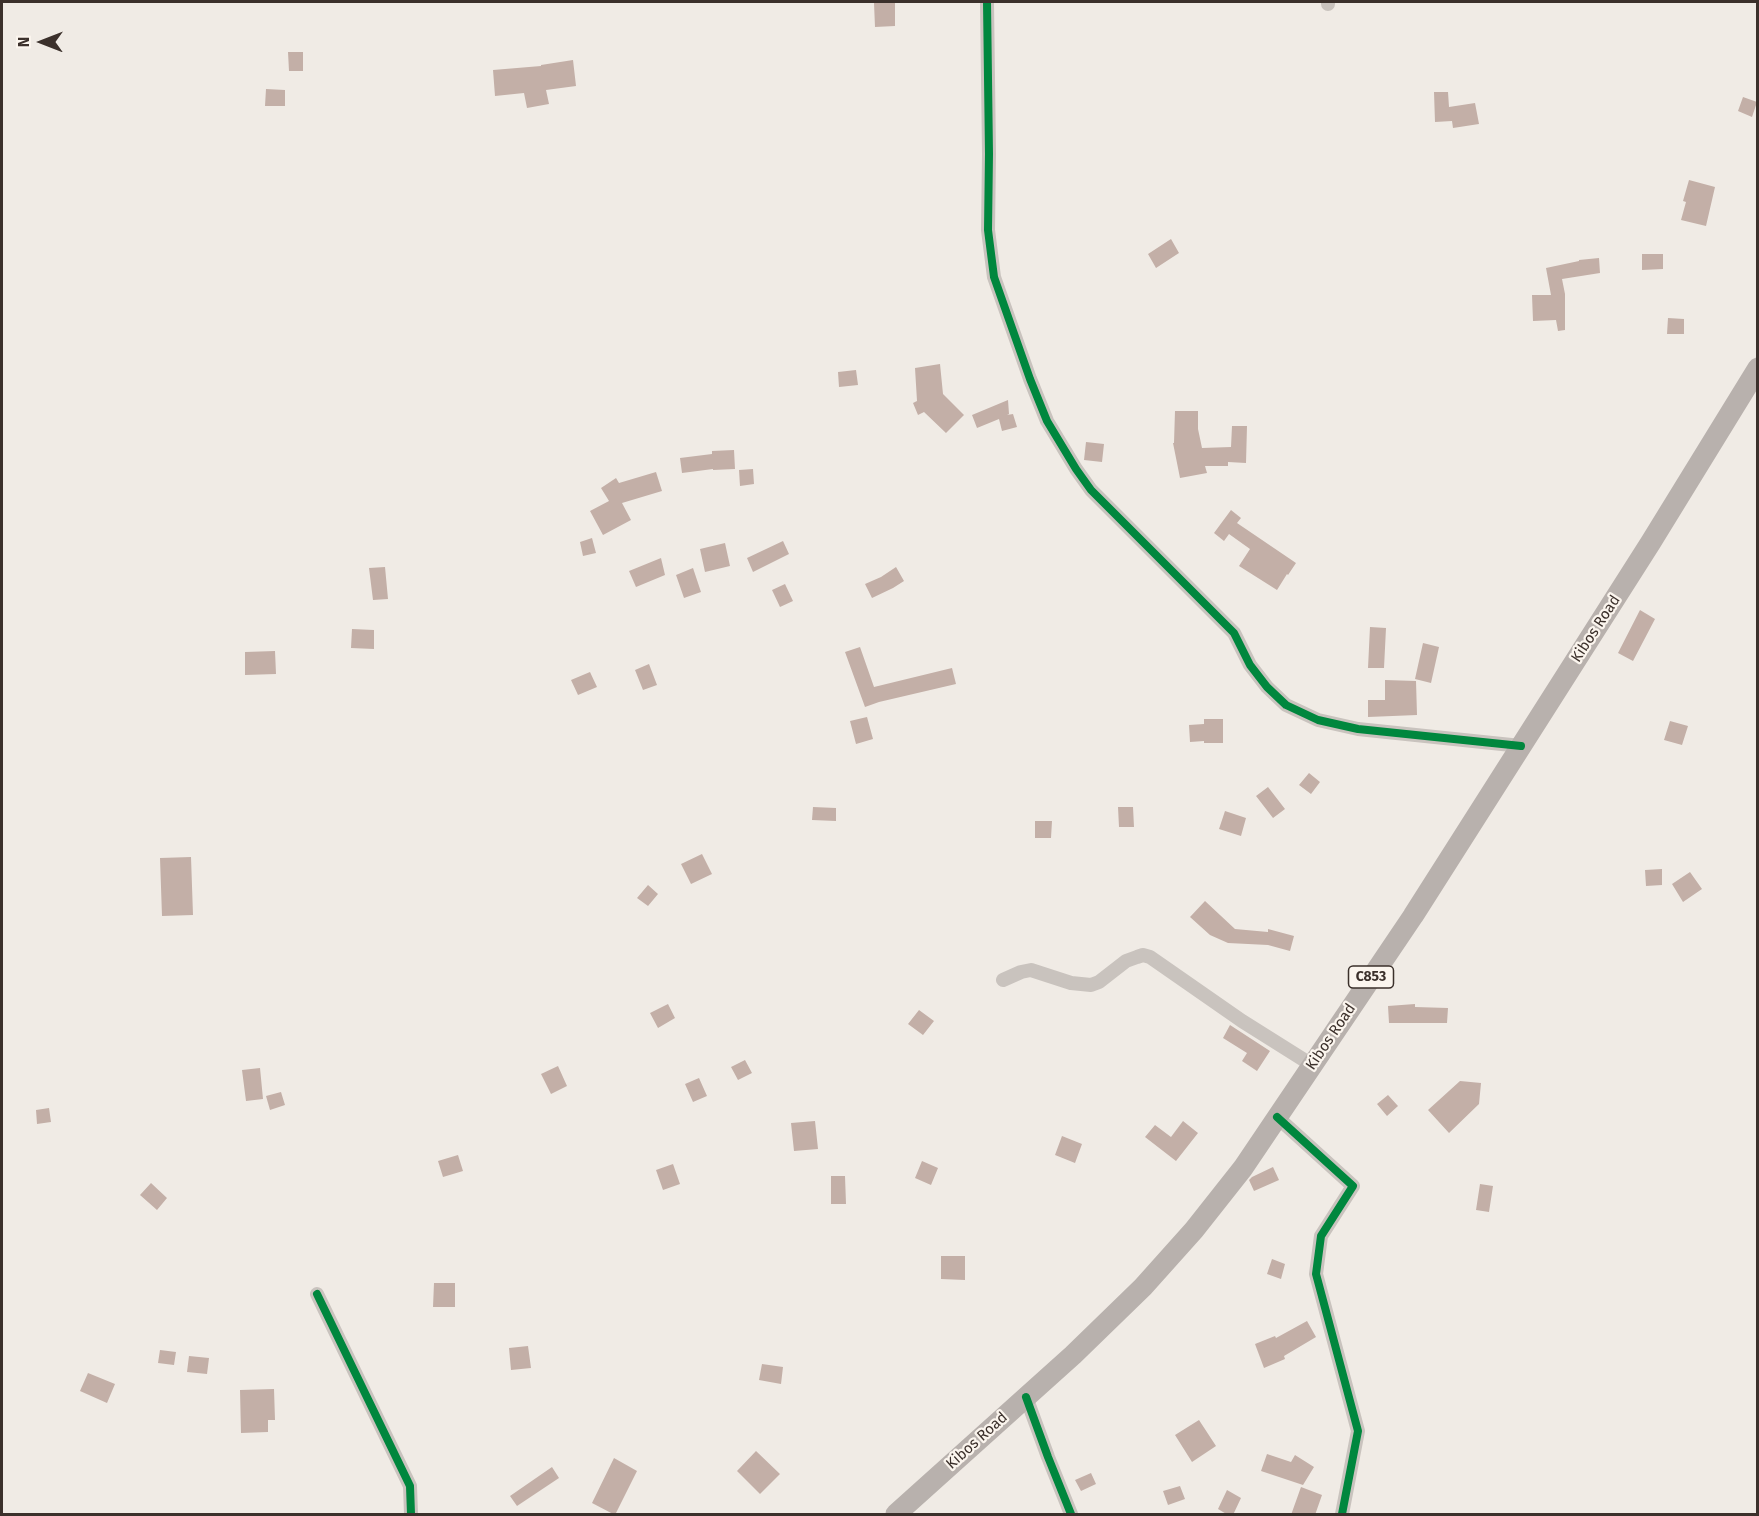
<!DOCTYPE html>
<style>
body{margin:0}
#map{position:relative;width:1759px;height:1516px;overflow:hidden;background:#f0ebe5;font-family:"Fira Sans",sans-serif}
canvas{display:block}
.frame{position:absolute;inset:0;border:3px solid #3b302b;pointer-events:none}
.north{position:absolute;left:12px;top:12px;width:60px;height:60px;-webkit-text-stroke:4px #fbf5ee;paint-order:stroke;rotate:270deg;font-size:16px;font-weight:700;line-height:24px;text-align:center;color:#3b302b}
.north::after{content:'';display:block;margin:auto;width:21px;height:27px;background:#3b302b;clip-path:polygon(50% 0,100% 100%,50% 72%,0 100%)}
</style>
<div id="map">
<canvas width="1759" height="1516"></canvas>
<div class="frame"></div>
<div class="north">N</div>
</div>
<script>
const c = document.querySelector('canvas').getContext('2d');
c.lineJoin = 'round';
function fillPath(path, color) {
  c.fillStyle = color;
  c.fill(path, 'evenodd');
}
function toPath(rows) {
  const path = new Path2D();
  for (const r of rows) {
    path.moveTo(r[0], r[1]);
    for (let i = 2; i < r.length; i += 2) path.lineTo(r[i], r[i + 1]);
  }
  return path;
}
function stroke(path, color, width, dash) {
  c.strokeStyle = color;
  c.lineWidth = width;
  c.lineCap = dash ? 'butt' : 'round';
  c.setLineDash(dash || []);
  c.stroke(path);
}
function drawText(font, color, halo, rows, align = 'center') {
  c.font = font + ' "Fira Sans",sans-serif';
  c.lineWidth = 4.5;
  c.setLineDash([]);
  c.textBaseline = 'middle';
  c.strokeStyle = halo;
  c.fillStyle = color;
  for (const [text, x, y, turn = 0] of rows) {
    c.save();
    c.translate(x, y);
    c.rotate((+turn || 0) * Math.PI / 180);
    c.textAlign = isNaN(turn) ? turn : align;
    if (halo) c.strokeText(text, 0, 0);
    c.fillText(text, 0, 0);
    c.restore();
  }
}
const building = toPath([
 [895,2,895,26,875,27,874,3],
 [288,52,303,52,303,71,289,71],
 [573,60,576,86,546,90,549,104,527,108,524,93,495,96,493,70,541,66,541,65],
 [266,89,285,90,285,106,265,106],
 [1434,92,1448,92,1449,107,1475,103,1479,124,1453,128,1452,121,1435,122],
 [1743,97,1757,102,1752,117,1738,111],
 [1689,180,1715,187,1706,226,1681,220,1686,202,1683,201],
 [1171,239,1179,253,1156,268,1148,254],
 [1642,254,1663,254,1663,269,1642,270],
 [1599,258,1600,273,1562,279,1565,294,1565,330,1558,331,1556,320,1533,321,1532,295,1551,295,1546,268,1579,261,1579,260],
 [1668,318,1684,319,1684,334,1667,334],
 [940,364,943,394,964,415,946,433,924,412,918,415,913,403,917,401,915,368],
 [856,370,858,385,839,387,838,372],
 [1008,400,1009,414,1007,415,1013,414,1017,427,1002,431,999,419,977,428,972,415],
 [1175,411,1198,411,1198,429,1202,448,1231,447,1232,426,1247,426,1246,463,1228,462,1228,466,1205,466,1207,473,1180,478,1173,443,1174,443],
 [1086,442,1104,444,1102,462,1084,460],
 [734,450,735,469,713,470,713,469,682,473,680,458,712,454,712,451],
 [753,469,754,484,740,486,739,470],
 [656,472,662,491,622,503,631,520,603,535,590,511,609,501,601,488,616,478,619,483],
 [1231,510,1241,518,1237,523,1296,563,1288,575,1287,574,1277,590,1239,566,1250,549,1229,534,1224,541,1214,533],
 [592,538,596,553,583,556,580,542],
 [783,541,789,554,753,572,747,558],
 [725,543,730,566,705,572,700,549],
 [661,558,665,575,636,587,629,571],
 [385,567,388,599,373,600,369,568],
 [896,567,904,581,893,588,872,598,865,584,881,577],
 [693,568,701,592,684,598,676,575],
 [785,584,793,601,780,607,772,590],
 [1640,610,1655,619,1633,661,1618,653],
 [1370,627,1386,628,1384,668,1368,668],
 [352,629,374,630,374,649,351,648],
 [1423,643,1439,647,1431,683,1415,679],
 [860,647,874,687,952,668,956,684,879,702,865,707,845,652],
 [275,651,276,674,245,675,245,652],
 [649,664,657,685,643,690,635,670],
 [590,672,597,687,578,695,571,680],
 [1385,680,1416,681,1417,715,1368,717,1368,700,1385,700],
 [867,717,873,739,856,744,850,721],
 [1204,719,1223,719,1223,743,1204,743,1204,741,1190,742,1189,725,1204,724],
 [1670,721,1688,726,1682,745,1664,740],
 [1309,773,1320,782,1311,794,1299,785],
 [1268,787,1285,809,1273,818,1256,796],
 [813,807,836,808,836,821,812,820],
 [1118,807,1133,807,1134,827,1119,827],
 [1225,811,1246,818,1241,836,1219,829],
 [1035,821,1052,821,1051,838,1035,838],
 [702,854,712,874,691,884,681,864],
 [191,857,193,915,162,916,160,858],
 [1662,869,1662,885,1646,886,1645,870],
 [1690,872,1702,889,1683,902,1672,884],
 [648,885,658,894,648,906,637,898],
 [1205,901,1235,929,1268,932,1268,929,1294,936,1290,951,1268,945,1228,943,1210,935,1190,917],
 [668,1004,675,1018,658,1028,650,1013],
 [1415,1004,1415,1007,1448,1008,1447,1023,1389,1023,1388,1006],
 [919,1010,934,1021,923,1035,908,1024],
 [1230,1025,1270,1051,1257,1071,1242,1061,1247,1053,1223,1038],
 [745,1060,752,1073,738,1080,731,1067],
 [558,1066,567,1086,551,1094,541,1074],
 [260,1068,263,1099,246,1101,242,1070],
 [699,1078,707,1096,693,1102,685,1084],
 [1460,1081,1481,1083,1479,1104,1449,1133,1428,1110],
 [281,1092,285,1105,270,1110,266,1096],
 [1388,1095,1398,1106,1387,1116,1377,1104],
 [49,1108,51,1122,37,1124,36,1110],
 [815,1121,818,1149,794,1151,791,1123],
 [1183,1121,1198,1133,1176,1161,1145,1137,1155,1125,1171,1137],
 [1062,1136,1082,1144,1075,1163,1055,1155],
 [458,1155,463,1171,443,1177,438,1161],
 [922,1161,938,1168,931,1185,915,1178],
 [673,1164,680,1184,663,1190,656,1170],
 [1273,1167,1279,1180,1254,1191,1249,1180,1252,1177],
 [831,1176,845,1176,846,1204,831,1204],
 [151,1183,167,1198,157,1210,140,1195],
 [1480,1184,1493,1186,1489,1212,1476,1210],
 [941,1256,965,1256,965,1280,941,1279],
 [1272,1259,1285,1264,1281,1279,1267,1274],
 [434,1283,455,1283,455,1307,433,1307],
 [1307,1321,1316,1337,1284,1356,1285,1359,1264,1368,1255,1344,1275,1336,1276,1338],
 [528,1346,531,1368,511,1370,509,1348],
 [160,1350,176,1352,174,1365,158,1363],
 [189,1356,209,1358,207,1374,187,1372],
 [762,1364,783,1367,781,1384,759,1380],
 [88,1373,115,1384,107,1403,80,1391],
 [274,1389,275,1420,268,1420,268,1432,241,1433,240,1390],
 [1199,1420,1216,1446,1192,1462,1175,1435],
 [756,1451,780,1474,760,1494,737,1471],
 [1267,1454,1291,1462,1295,1455,1314,1467,1303,1485,1261,1471],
 [614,1458,637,1471,615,1515,592,1503],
 [552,1467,559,1478,517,1506,510,1496],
 [1091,1473,1096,1484,1081,1491,1075,1480],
 [1180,1486,1185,1499,1168,1505,1163,1491],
 [1301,1487,1322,1495,1315,1515,1291,1515],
 [1227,1490,1241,1498,1233,1515,1228,1515,1218,1509]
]);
const street = toPath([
 [987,2,989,154,988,230,994,277,1030,379,1047,421,1076,469,1091,490,1234,633,1250,665,1267,687,1286,705,1318,720,1358,729,1521,746],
 [1328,2,1328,4],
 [1003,980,1021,972,1031,970,1071,983,1091,985,1099,982,1126,961,1137,957,1143,955,1150,957,1242,1021,1312,1065],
 [1277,1117,1353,1186,1321,1236,1316,1274,1358,1431,1342,1514],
 [317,1294,410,1486,411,1514],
 [1026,1397,1048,1457,1071,1514]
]);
const primary = toPath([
 [896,1514,1073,1355,1143,1287,1194,1230,1243,1168,1413,916,1651,542,1758,368]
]);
const cycleway = toPath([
 [987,2,989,154,988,230,994,277,1030,379,1047,421,1076,469,1091,490,1234,633,1250,665,1267,687,1286,705,1318,720,1358,729,1521,746],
 [1277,1117,1353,1186,1321,1236,1316,1274,1358,1431,1342,1514],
 [317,1294,410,1486,411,1514],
 [1026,1397,1048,1457,1071,1514]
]);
const shields = [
 [1371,977,45]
];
const shieldNames = [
 ["C853",1371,977]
];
const streetNames = [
 ["Kibos Road",1596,629,-57],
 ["Kibos Road",1331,1037,-56],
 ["Kibos Road",977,1441,-42]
];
fillPath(building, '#c3afa7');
stroke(street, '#c9c3be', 14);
stroke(primary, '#b8b1ad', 21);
stroke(cycleway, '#00873e', 8);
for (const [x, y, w] of shields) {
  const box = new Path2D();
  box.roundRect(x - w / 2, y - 11, w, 22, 4.5);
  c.fillStyle = '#fbf5ee';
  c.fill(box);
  stroke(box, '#3b302b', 1.5);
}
drawText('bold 14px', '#3b302b', null, shieldNames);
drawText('15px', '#3b302b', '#fbf5ee', streetNames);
</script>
